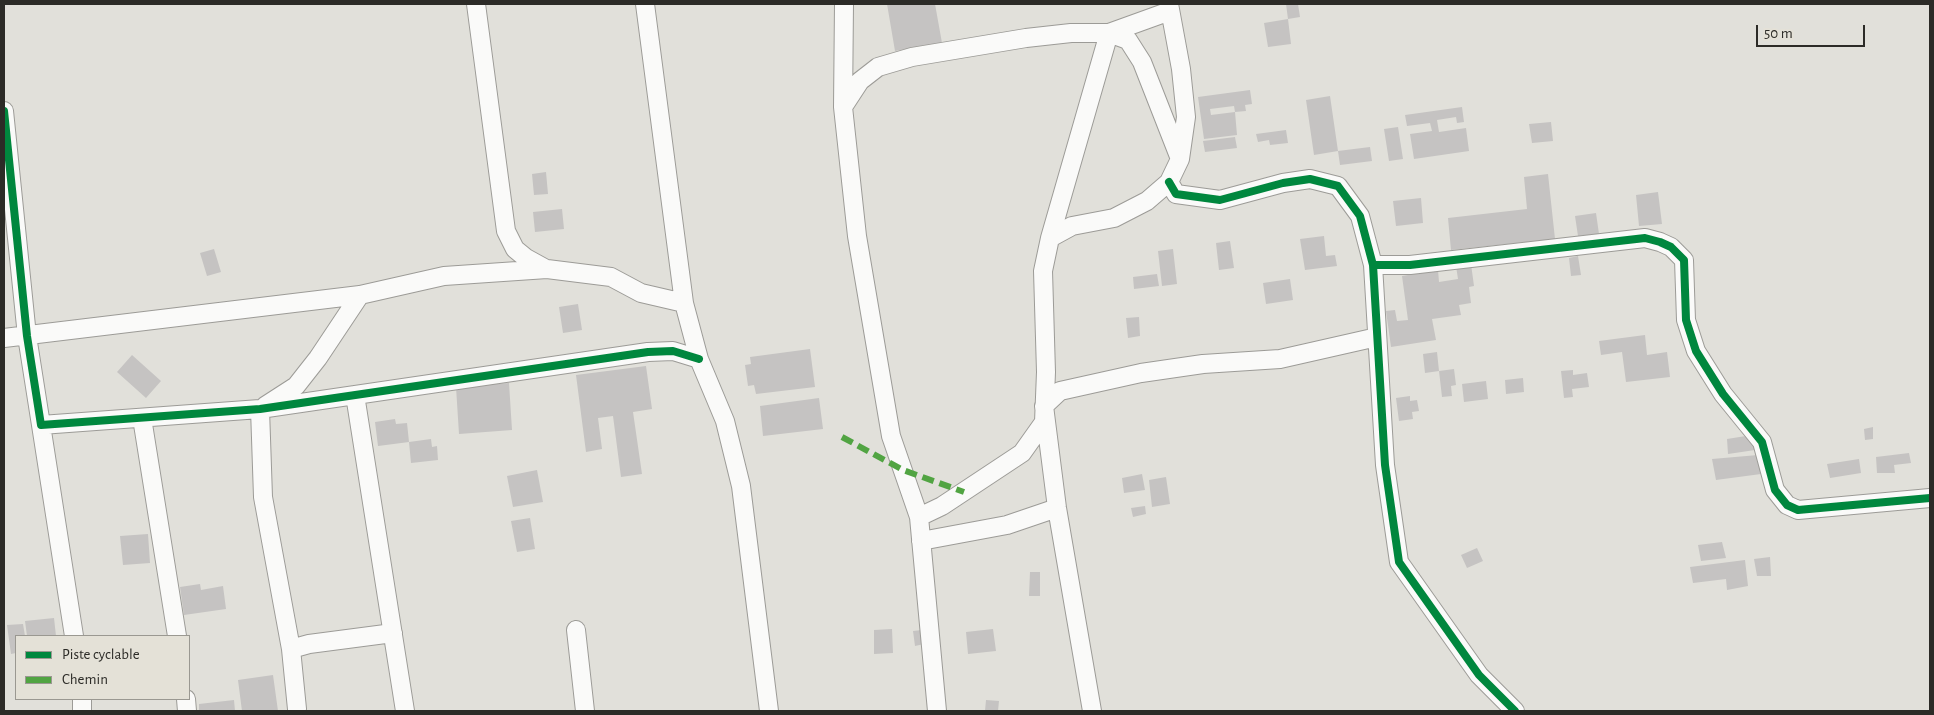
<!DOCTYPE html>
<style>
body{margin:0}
#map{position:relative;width:1934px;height:715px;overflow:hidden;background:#e1e0da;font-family:"Alegreya Sans",sans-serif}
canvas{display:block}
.frame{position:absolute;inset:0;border:5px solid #2c2b27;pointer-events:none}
.legend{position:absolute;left:15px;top:635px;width:175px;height:65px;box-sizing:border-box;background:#e4e1d7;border:1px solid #9a9891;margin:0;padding:6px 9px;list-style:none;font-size:15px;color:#2c2b27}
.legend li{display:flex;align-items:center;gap:10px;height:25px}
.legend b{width:25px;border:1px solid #9a9891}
.scale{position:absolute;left:1756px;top:25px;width:109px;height:22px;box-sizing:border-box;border:2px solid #2c2b27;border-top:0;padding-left:6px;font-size:15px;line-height:18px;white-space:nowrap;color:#2c2b27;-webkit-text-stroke:4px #e4e1d7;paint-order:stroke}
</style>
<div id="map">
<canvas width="1934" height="715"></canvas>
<div class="frame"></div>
<ul class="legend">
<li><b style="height:6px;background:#00873e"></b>Piste cyclable</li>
<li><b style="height:6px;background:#51a442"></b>Chemin</li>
</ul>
<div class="scale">50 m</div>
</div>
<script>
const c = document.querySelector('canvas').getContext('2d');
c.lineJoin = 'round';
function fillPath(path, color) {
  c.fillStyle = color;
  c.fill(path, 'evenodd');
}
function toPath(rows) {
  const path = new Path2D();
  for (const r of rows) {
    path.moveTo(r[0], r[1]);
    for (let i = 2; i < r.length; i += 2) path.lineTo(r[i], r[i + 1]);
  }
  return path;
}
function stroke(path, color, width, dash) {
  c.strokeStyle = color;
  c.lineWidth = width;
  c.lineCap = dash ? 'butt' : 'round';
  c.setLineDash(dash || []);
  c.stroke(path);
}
const building = toPath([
 [887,4,935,4,942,43,895,51],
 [1286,4,1298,4,1300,17,1288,19],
 [1288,19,1291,44,1268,47,1264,23],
 [1250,90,1252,104,1245,105,1246,111,1235,112,1234,106,1210,109,1211,115,1235,112,1237,135,1204,139,1198,97],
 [1330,96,1338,151,1314,155,1306,100],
 [1462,107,1464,122,1457,123,1456,117,1437,120,1439,132,1466,128,1469,151,1414,159,1410,134,1432,131,1430,123,1407,126,1405,115],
 [1551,122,1553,141,1532,143,1529,124],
 [1398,127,1403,159,1389,161,1384,129],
 [1286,130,1288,143,1270,145,1269,140,1258,142,1256,134],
 [1235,137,1237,148,1205,152,1203,141],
 [1370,147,1372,161,1340,165,1338,151],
 [546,172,548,194,534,195,532,174],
 [1548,174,1555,239,1451,250,1448,218,1527,209,1524,177],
 [1658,192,1662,224,1639,226,1636,195],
 [1421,198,1423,223,1396,226,1393,201],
 [562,209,564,229,535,232,533,212],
 [1596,213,1599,234,1578,236,1575,216],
 [1324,236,1326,256,1335,255,1337,266,1305,270,1300,239],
 [1230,241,1234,268,1219,270,1216,243],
 [214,249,221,272,207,276,200,253],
 [1173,249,1177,284,1162,286,1158,251],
 [1578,256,1581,275,1571,276,1569,258],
 [1471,264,1474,286,1469,287,1471,303,1459,305,1461,315,1432,319,1436,340,1391,347,1386,311,1395,310,1397,321,1408,320,1402,276,1438,270,1439,282,1458,279,1456,266],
 [1157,274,1159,286,1134,289,1133,277],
 [1290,279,1293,300,1266,304,1263,283],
 [578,304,582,330,563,333,559,307],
 [1139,317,1140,336,1128,338,1126,318],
 [1645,335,1647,355,1667,352,1670,377,1626,382,1622,352,1601,355,1599,341],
 [810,349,815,387,756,394,754,385,748,386,745,365,751,364,750,357],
 [1437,352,1439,371,1454,369,1456,385,1451,386,1452,396,1442,397,1439,371,1425,373,1423,354],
 [132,355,161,381,146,398,117,372],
 [646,366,652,409,633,412,642,474,621,477,613,416,598,418,602,449,586,452,576,375],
 [1573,370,1573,375,1587,373,1589,387,1572,389,1573,397,1564,398,1561,371],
 [1523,378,1524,392,1506,394,1505,380],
 [1486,381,1488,399,1464,402,1462,384],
 [509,383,512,430,459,434,456,387],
 [1410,396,1410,401,1417,400,1419,411,1412,412,1413,419,1399,421,1396,398],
 [819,398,823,429,763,436,760,406],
 [395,419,396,424,407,423,409,442,378,446,375,422],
 [1873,427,1873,439,1865,440,1864,429],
 [1752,435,1755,450,1728,454,1727,439],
 [431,439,432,447,437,446,438,460,411,463,409,442],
 [1909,453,1911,463,1894,465,1895,473,1877,473,1876,457],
 [1758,455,1761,474,1716,480,1712,459],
 [1859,459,1861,473,1830,478,1827,464],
 [537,470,543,502,513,507,507,476],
 [1142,474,1145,490,1124,493,1122,478],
 [1166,477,1170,504,1152,507,1149,480],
 [1145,506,1146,514,1133,517,1131,508],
 [530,518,535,549,517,552,511,521],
 [148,534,150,563,123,565,120,536],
 [1722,542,1726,558,1701,561,1698,545],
 [1477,548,1483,561,1467,568,1461,555],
 [1770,557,1771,576,1757,576,1754,559],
 [1745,560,1748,586,1727,590,1726,579,1693,583,1690,567],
 [1030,572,1040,572,1040,596,1029,596],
 [200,584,201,590,223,586,226,609,184,615,180,587],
 [54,618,56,636,27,636,25,621],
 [23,624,25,636,16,636,16,653,11,654,7,625],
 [892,629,893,653,874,654,874,630],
 [993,629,996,651,968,654,966,632],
 [922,630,924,644,915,646,913,631],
 [273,675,278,711,242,711,238,680],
 [234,700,235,711,199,711,199,704],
 [986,700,999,701,998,711,985,711]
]);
const minor = toPath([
 [476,4,506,231,515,249,526,258,546,269],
 [645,4,684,303,699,359,725,421,741,486,769,711],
 [844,4,843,107,857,236,891,436,919,517,937,711],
 [843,107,860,81,878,67,912,57,1026,38,1071,33,1109,33,1128,40,1142,62,1180,159],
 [4,111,27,336,41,425,260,409,648,352,673,351,699,359],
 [1169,182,1176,194,1220,200,1283,183,1310,179,1338,186,1360,216,1373,265,1385,465,1399,562,1479,675,1515,711],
 [1050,238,1109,33,1170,11],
 [1373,265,1410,265,1645,238,1660,242,1671,247,1684,260,1686,320,1696,351,1723,394,1762,442,1775,490,1787,505,1798,510,1930,498],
 [4,338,360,295,444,276,547,269,611,277,641,293,684,303],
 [355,395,405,711],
 [265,406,296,386,318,358,360,295],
 [260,409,263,497,291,649,297,709],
 [142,418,177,636],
 [41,425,74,636],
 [919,517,942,506,1022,453,1044,422,1046,372,1043,271,1050,238,1072,226,1114,218,1147,201,1169,182,1180,159,1186,117,1181,69,1169,4],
 [921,541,1007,525,1057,508],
 [576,630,585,711],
 [291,649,309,644,393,633],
 [186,699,187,711],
 [82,711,82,699],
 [1092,711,1057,508,1044,406,1060,391,1141,373,1203,364,1280,359,1377,337]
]);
const quiet = toPath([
 [842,437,903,470,964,492]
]);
const cycleway = toPath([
 [4,111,27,336,41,425,260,409,648,352,673,351,699,359],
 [1169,182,1176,194,1220,200,1283,183,1310,179,1338,186,1360,216,1373,265,1385,465,1399,562,1479,675,1515,711],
 [1373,265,1410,265,1645,238,1660,242,1671,247,1684,260,1686,320,1696,351,1723,394,1762,442,1775,490,1787,505,1798,510,1930,498]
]);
fillPath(building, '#c5c3c2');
stroke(minor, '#9c9b97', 20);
stroke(minor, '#fafaf9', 18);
stroke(quiet, '#51a442', 6, [12, 6]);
stroke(cycleway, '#00873e', 8);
</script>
